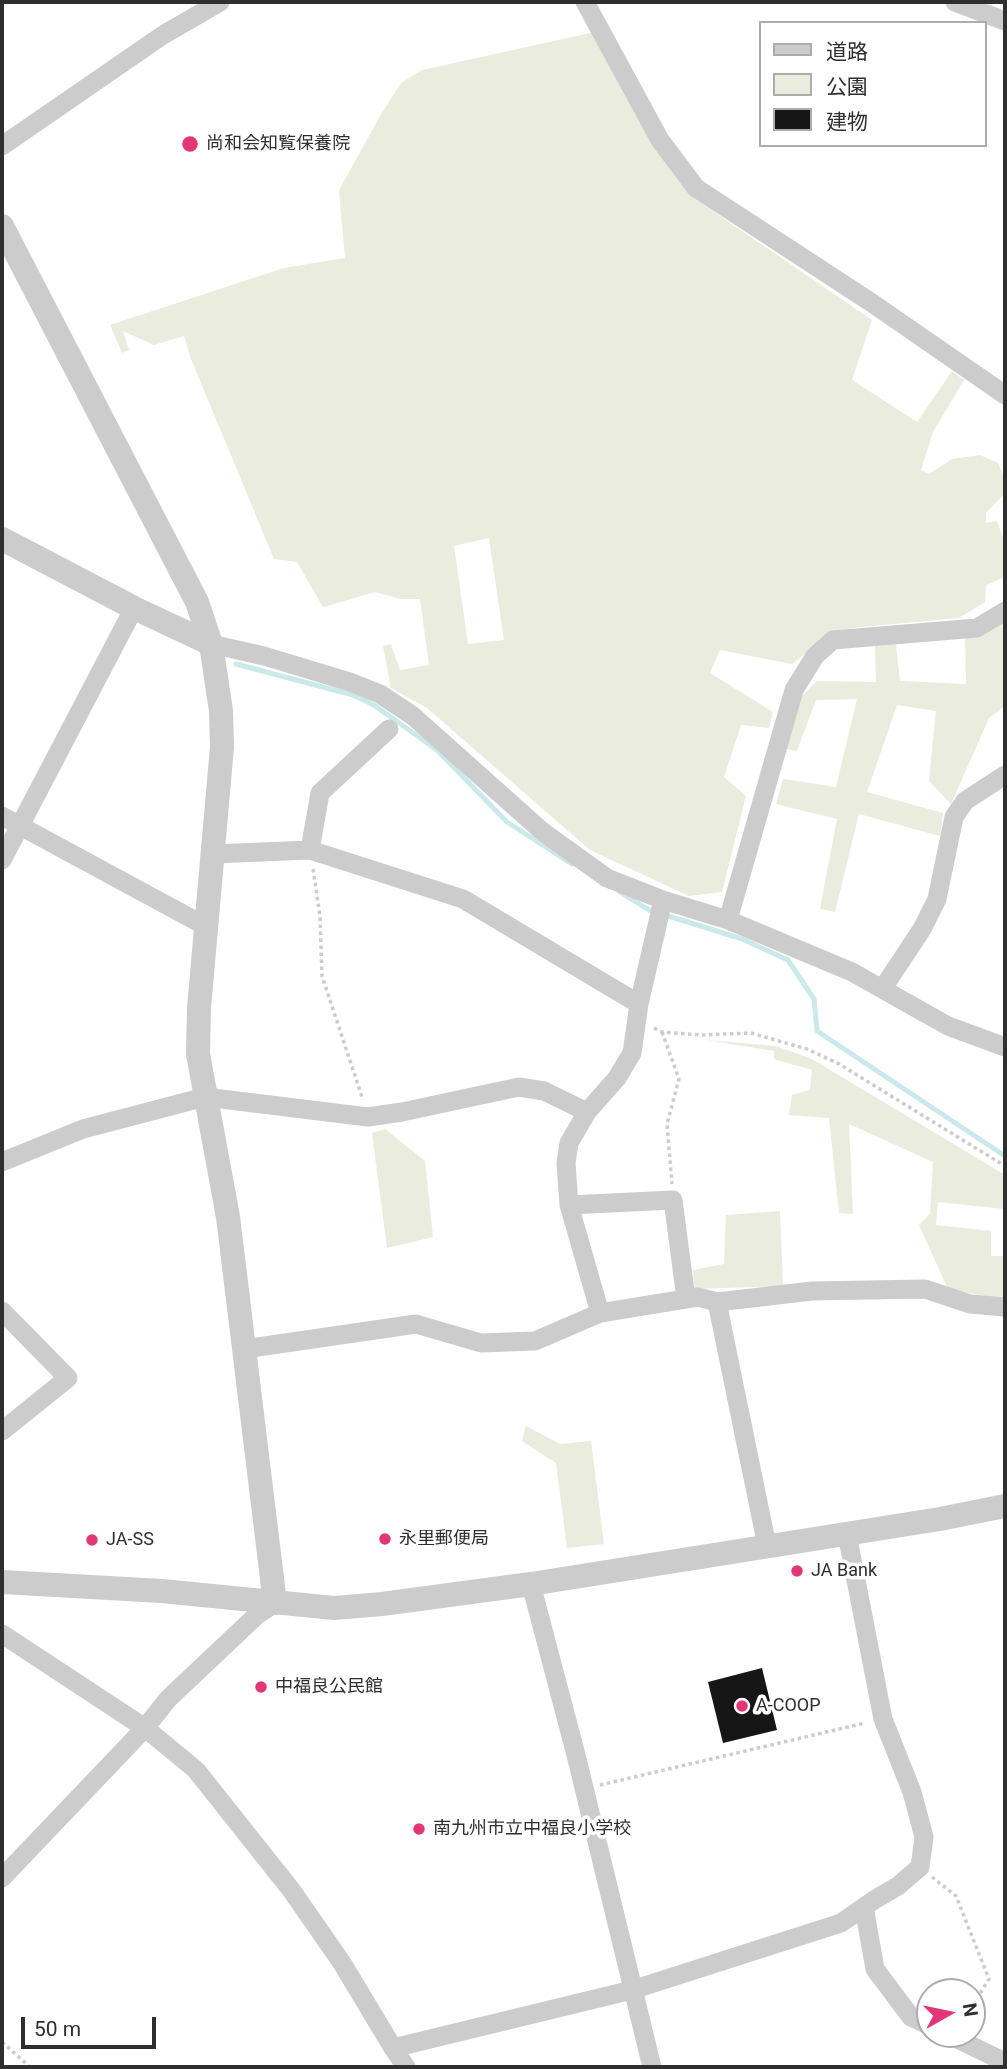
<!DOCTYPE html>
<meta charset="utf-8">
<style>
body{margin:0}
#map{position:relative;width:1007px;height:2069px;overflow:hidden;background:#fff;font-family:Roboto,"Noto Sans JP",sans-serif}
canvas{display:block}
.frame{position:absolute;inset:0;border:4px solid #2f2f2f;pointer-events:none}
.legend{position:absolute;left:759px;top:21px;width:228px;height:126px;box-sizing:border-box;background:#fff;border:2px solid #acacac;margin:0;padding:9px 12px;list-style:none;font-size:21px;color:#2f2f2f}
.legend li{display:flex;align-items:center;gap:14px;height:35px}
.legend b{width:35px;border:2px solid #acacac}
.north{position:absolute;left:916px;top:1978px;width:70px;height:70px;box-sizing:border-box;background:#fff;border:2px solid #acacac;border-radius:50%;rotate:81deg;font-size:19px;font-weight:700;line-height:28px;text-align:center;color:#2f2f2f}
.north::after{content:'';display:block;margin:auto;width:24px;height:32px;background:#e23678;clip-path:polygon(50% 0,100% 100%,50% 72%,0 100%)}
.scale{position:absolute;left:21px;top:2017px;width:135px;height:32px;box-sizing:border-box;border:4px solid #2f2f2f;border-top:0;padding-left:9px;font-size:21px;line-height:24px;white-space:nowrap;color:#2f2f2f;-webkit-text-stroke:5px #fff;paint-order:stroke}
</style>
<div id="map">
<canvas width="1007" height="2069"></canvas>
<div class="frame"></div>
<ul class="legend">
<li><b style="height:9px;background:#ccc"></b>道路</li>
<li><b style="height:19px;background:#eaecde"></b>公園</li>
<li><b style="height:19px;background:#161616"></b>建物</li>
</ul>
<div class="north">N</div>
<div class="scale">50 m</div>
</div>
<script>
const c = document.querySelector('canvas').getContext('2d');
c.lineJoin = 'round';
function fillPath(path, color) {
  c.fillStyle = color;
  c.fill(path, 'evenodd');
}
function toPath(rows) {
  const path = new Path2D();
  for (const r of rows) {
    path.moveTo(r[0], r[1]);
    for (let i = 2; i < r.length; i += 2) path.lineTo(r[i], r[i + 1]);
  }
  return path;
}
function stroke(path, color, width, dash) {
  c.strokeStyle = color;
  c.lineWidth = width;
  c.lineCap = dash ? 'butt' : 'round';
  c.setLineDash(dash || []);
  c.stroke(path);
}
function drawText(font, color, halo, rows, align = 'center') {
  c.font = font + ' Roboto,"Noto Sans JP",sans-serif';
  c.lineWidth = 7;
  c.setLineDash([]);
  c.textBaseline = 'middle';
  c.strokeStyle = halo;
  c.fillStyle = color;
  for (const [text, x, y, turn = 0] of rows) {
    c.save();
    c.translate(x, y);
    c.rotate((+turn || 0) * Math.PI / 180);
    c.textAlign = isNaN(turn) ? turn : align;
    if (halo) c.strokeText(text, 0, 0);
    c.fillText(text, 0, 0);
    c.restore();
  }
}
const green = toPath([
 [595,32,672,172,691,196,872,320,852,380,917,422,952,371,964,380,933,432,921,470,929,474,952,459,980,455,998,463,1005,479,1005,493,986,513,986,523,997,521,1005,543,1005,577,986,585,985,602,959,618,861,627,833,632,792,664,720,650,710,673,773,712,769,728,741,725,724,777,746,796,722,892,689,896,590,850,427,708,391,688,383,646,391,644,400,670,429,665,420,599,400,599,375,592,323,607,297,562,274,559,191,359,184,336,154,345,123,331,129,350,122,353,110,325,284,268,345,258,339,190,380,116,401,83,422,70],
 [489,538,504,640,468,644,454,546],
 [1005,617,1005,706,989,718,951,804,929,781,936,711,897,705,867,792,943,813,940,836,859,814,835,912,820,909,837,819,776,804,783,779,836,787,857,699,816,700,797,751,786,749,801,697,817,681,876,682,875,646,896,644,900,681,966,684,965,638],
 [707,1040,776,1046,812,1059,1005,1175,1005,1209,938,1202,936,1225,991,1231,991,1256,1005,1256,1005,1300,948,1289,919,1225,930,1214,933,1162,849,1124,853,1214,839,1213,829,1118,789,1115,792,1095,810,1090,812,1070,774,1059,774,1051],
 [385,1129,425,1161,433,1237,387,1248,372,1133],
 [780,1211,783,1286,694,1289,693,1270,724,1264,726,1215],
 [526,1426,560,1444,591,1441,604,1544,567,1548,556,1463,522,1441]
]);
const stream = toPath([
 [236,664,353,695,374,705,437,750,507,822,572,864],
 [620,892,649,910,742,939,788,960,814,999,817,1031,1005,1156]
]);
const building = toPath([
 [762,1668,777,1730,723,1743,708,1682]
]);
const path = toPath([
 [313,869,320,916,322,976,363,1100],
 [654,1028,662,1032,701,1035,751,1033,807,1049,839,1064,1005,1166],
 [662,1032,679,1079,667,1124,672,1184],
 [600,1785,865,1723],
 [932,1877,956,1896,989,1979,972,2006],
 [2,2042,30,2067]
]);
const minor = toPath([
 [585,2,660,140,696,188,872,303,1005,395],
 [955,2,1005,21],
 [2,146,163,35,220,2],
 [211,644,264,656,350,682,380,694,413,716,543,832,607,878,663,900,728,920,852,972,948,1026,1005,1047],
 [2,816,207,927],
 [310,850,320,793,389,729],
 [213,854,310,850,463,899,639,1004],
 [2,860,134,608],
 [728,920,794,690,815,656,833,640,977,628,1005,611],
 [883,988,922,929,937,899,954,817,965,801,1005,775],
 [587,1112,569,1143,566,1163,569,1205,600,1313],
 [2,1162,83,1129,205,1097,368,1117,402,1112,519,1087,544,1091,587,1112,617,1078,632,1053,639,1004,663,900],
 [569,1205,673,1200,686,1299],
 [717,1302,812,1291,925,1289,970,1304,1005,1307],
 [2,1311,68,1378,2,1431],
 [244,1349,416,1324,481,1343,535,1341,600,1313,698,1297,717,1302,767,1546],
 [531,1584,576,1755,652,2067],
 [2,1634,145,1728,196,1770,292,1891,342,1963,393,2048,632,1990,841,1923,874,1900,898,1886,920,1867,924,1837,912,1792,883,1719,847,1534],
 [2,1878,145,1728,168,1699,257,1615,275,1603],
 [864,1907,875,1969,911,2017,930,2026],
 [947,2034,1005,2062],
 [393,2048,406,2067]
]);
const tertiary = toPath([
 [2,226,197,602,211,644,221,711,222,747,199,1008,198,1054,228,1217,275,1603],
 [2,539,134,608,211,644],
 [2,1582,162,1591,334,1608,382,1604,531,1584,940,1519,1005,1506]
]);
const markers = [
 [190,144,9,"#e23678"],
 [385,1539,7,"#e23678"],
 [92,1540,7,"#e23678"],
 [797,1571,7,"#e23678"],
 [261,1687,7,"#e23678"],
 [742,1706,7,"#e23678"],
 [419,1829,7,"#e23678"]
];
const poiNames = [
 ["尚和会知覧保養院",206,144],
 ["永里郵便局",399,1539],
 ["JA-SS",106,1540],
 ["JA Bank",811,1571],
 ["中福良公民館",275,1687],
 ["A-COOP",756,1706],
 ["南九州市立中福良小学校",433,1829]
];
fillPath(green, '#eaecde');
stroke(stream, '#cae9eb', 5);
fillPath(building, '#161616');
stroke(path, '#ccc', 3.5, [3.5, 3.5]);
stroke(minor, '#ccc', 19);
stroke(tertiary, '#ccc', 24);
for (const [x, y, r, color] of markers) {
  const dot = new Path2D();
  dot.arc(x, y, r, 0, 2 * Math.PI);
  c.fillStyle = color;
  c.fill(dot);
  stroke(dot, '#fff', 2.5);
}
drawText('18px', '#2f2f2f', '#fff', poiNames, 'left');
</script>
